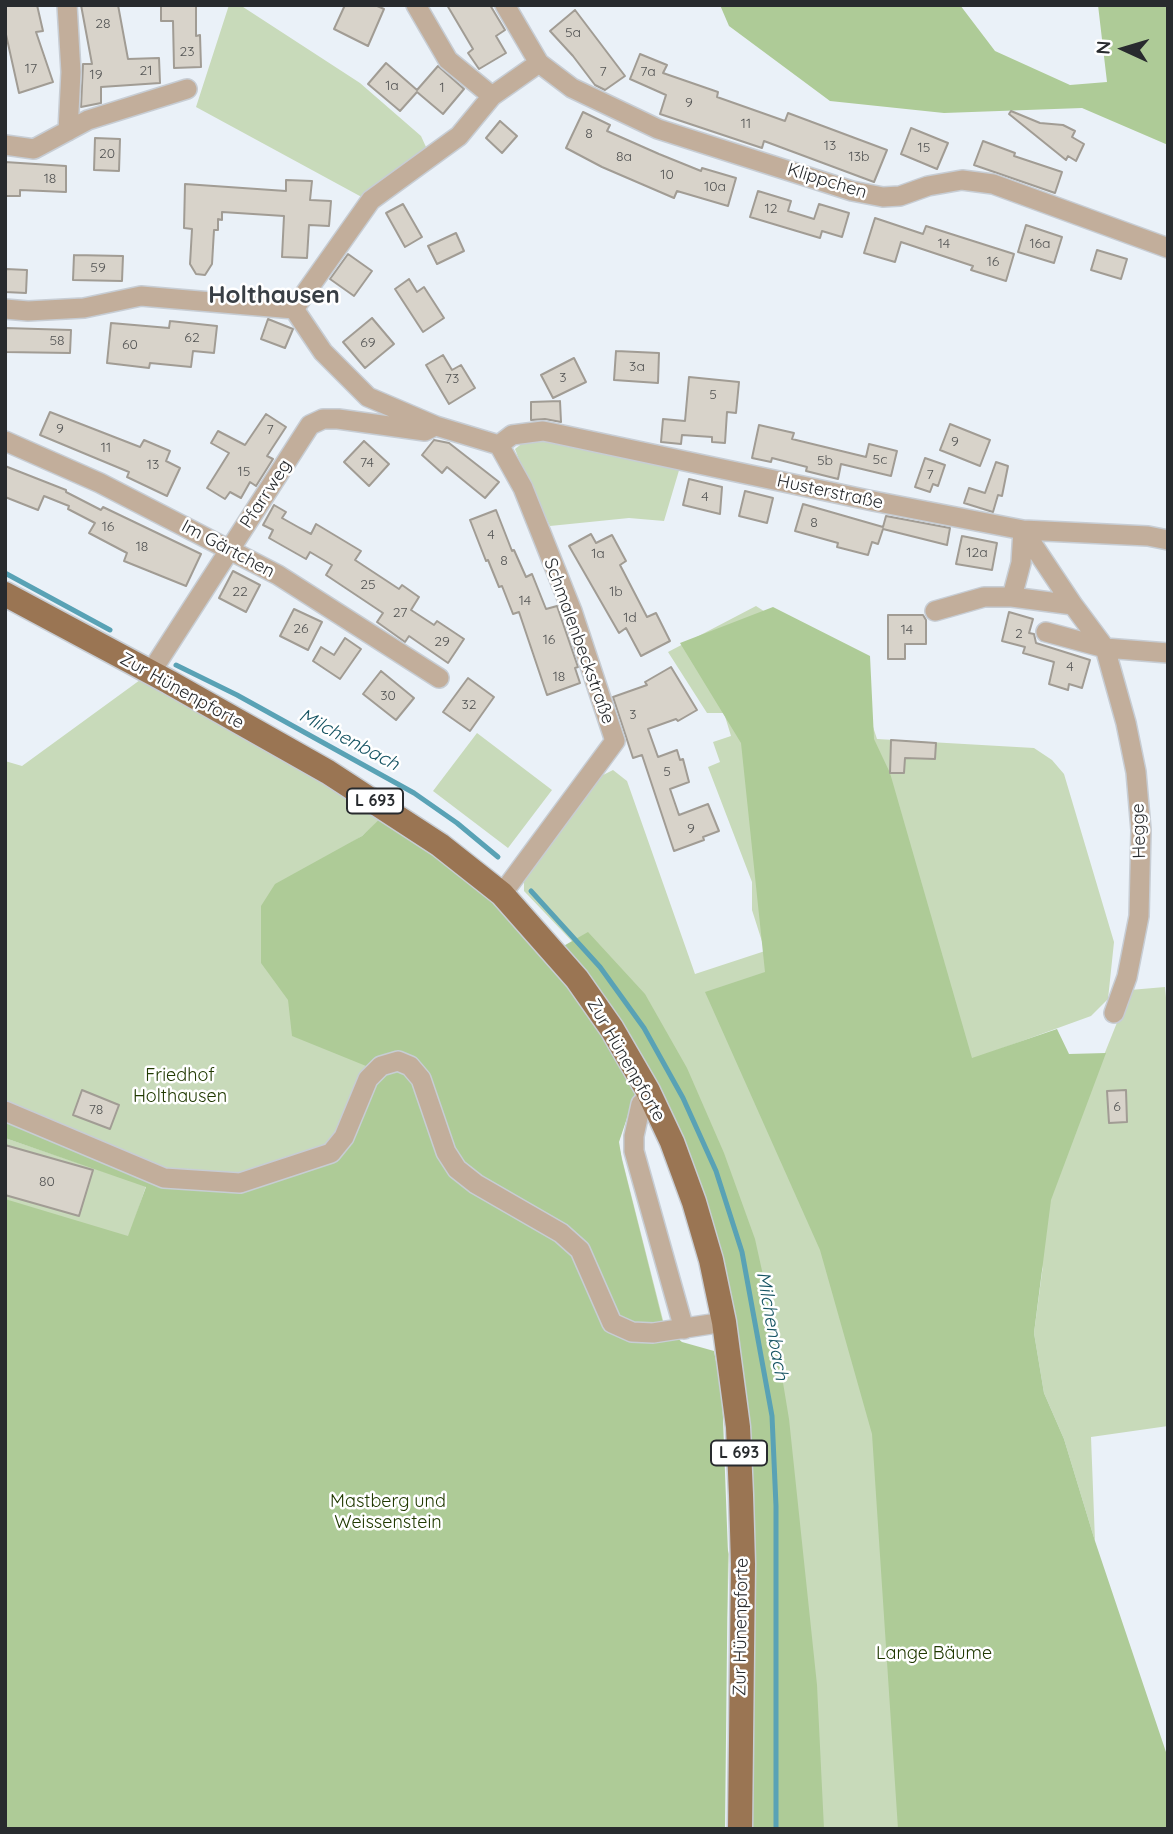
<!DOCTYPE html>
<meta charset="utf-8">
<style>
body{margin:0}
#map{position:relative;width:1173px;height:1834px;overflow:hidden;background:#eaf1f8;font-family:Quicksand,sans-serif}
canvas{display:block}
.frame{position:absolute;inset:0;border:7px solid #282b2e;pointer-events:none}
.north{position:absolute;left:1089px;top:14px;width:70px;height:70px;-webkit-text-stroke:5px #fff;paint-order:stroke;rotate:274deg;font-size:19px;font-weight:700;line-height:28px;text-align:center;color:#282b2e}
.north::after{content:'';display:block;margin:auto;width:24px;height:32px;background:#282b2e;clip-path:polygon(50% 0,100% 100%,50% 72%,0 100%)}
</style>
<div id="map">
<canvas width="1173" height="1834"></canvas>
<div class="frame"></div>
<div class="north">N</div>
</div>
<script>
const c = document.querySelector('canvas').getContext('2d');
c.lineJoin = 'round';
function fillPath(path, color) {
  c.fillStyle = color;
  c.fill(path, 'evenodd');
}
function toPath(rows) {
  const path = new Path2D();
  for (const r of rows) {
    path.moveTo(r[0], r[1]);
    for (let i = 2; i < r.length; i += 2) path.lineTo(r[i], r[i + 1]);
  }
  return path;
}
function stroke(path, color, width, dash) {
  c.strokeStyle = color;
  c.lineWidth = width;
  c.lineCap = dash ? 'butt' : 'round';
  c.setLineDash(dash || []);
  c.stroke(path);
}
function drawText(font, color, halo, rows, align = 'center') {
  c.font = font + ' Quicksand,sans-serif';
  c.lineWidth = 5;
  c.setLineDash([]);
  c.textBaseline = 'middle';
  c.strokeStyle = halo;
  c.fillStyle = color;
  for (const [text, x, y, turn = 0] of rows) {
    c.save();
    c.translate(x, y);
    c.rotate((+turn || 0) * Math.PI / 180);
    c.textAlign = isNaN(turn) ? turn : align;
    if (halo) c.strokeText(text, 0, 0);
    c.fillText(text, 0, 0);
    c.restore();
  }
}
const green = toPath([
 [229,5,240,5,360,83,421,136,426,147,369,201,196,107],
 [529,438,680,467,664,521,629,518,550,526,525,475,515,449],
 [756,606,854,669,877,739,1034,748,1052,760,1064,774,1114,942,1108,999,1091,1016,978,1057,1056,1184,1082,1110,1130,990,1165,987,1168,1019,1168,1426,1091,1437,1095,1541,1064,1439,1044,1393,1034,1333,1043,1265,1021,1350,1168,1829,753,1829,761,1653,755,1460,737,1325,585,955,524,891,524,880,601,776,613,770,627,781,695,974,765,951,752,910,752,882,708,767,720,762,713,742,731,736,724,713,707,713,668,652],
 [151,672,390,811,362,836,346,846,616,1135,666,1332,729,1554,726,1650,5,1829,5,1138,146,1186,129,1237,195,1260,333,1144,240,1180,164,1176,5,1109,5,761,22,766],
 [477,733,552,790,508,848,433,791]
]);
const forest = toPath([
 [720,5,960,5,995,51,1070,85,1107,82,1098,5,1168,5,1168,145,1082,108,944,113,830,101,729,26],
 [773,607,870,656,874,739,890,773,972,1058,1057,1029,1069,1054,1106,1053,1051,1200,1034,1333,1044,1393,1064,1439,1095,1541,1168,1758,1168,1829,898,1829,872,1434,820,1250,705,992,765,972,741,743,680,643],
 [389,810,553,952,588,932,645,994,687,1068,724,1153,755,1239,772,1316,789,1419,817,1685,824,1829,750,1829,755,1560,748,1426,742,1371,640,1079,619,1142,622,1160,664,1327,682,1342,714,1351,722,1392,728,1553,725,1829,5,1829,5,1199,128,1236,146,1187,5,1138,5,1115,164,1183,241,1184,335,1154,371,1068,292,1036,288,1000,261,963,261,906,275,884,362,836]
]);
const stream = toPath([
 [5,573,110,630],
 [176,665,237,695,414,793,457,823,498,857],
 [531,891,600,967,644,1028,683,1098,716,1171,742,1252,772,1416,776,1506,776,1829]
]);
const building = toPath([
 [5,5,37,5,43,31,36,32,53,82,19,93,5,30,5,5],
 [81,5,118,5,128,59,159,58,160,83,101,87,101,103,81,107,83,64,92,64,81,5],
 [161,5,196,5,196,36,200,35,201,67,174,68,173,21,161,21,161,5],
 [345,5,375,5,384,9,368,46,334,29,345,5],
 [447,5,490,5,505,30,496,36,506,53,479,69,468,53,473,49,447,5],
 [575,10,625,76,605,90,595,85,573,56,550,31,575,10],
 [640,54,667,65,663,73,718,92,717,97,785,121,788,113,887,150,874,182,764,141,762,148,660,114,666,95,630,79,640,54],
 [386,63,417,90,438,66,464,89,443,114,417,92,400,111,368,84,386,63],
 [1011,111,1040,123,1063,125,1075,131,1072,137,1084,144,1076,161,1068,156,1066,160,1009,114,1011,111],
 [583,112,610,125,607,131,659,154,701,171,702,168,736,178,728,206,677,191,674,198,602,167,566,148,583,112],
 [500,121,517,136,502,153,486,138,500,121],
 [911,128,948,143,937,169,901,154,911,128],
 [95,138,120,139,119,171,94,170,95,138],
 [983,141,1015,153,1014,156,1062,172,1055,193,974,165,983,141],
 [5,162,66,166,66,192,20,190,20,196,5,196,5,162],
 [286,180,312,181,310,200,331,201,329,226,309,225,307,258,282,257,284,216,222,212,222,220,218,219,218,230,214,230,212,264,205,275,196,274,190,264,192,229,184,228,185,184,286,191,286,180],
 [758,191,791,201,788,211,814,219,819,204,849,213,842,237,822,231,820,238,750,217,758,191],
 [403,204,422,237,405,247,386,213,403,204],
 [875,218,923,234,926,226,1014,254,1006,281,971,270,973,266,901,242,895,262,864,253,875,218],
 [1026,225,1062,237,1054,263,1018,252,1026,225],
 [456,233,464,251,437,264,428,246,456,233],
 [1097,250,1127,259,1121,279,1091,270,1097,250],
 [348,254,372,271,354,296,330,279,348,254],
 [74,255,123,256,122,281,73,280,74,255],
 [6,269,27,270,26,293,5,292,6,269],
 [409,279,417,292,424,287,444,318,423,332,395,289,409,279],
 [372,318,394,344,365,368,343,342,372,318],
 [268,319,293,329,285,348,261,339,268,319],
 [170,321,217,326,214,353,193,351,191,367,150,363,149,368,107,363,111,323,169,328,170,321],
 [5,328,71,330,70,353,5,352,5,328],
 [616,351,659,353,658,383,614,380,616,351],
 [443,355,452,370,461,365,475,388,449,404,426,365,443,355],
 [574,358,586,382,553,398,541,375,574,358],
 [689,377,739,382,736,413,727,412,725,443,712,442,712,437,682,435,681,444,661,442,663,419,685,421,689,377],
 [560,401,561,422,545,419,531,420,531,402,560,401],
 [50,412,140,447,144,440,170,451,166,461,180,468,167,496,127,477,129,472,40,435,50,412],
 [266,414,286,427,267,456,273,459,256,486,250,482,241,498,230,492,225,499,207,488,229,453,211,443,218,431,245,445,266,414],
 [950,424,990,440,980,466,940,450,950,424],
 [759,425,794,433,792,439,866,457,869,444,897,451,891,476,841,464,838,479,806,471,807,467,772,458,771,462,752,458,759,425],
 [434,440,449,443,499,482,485,498,447,467,442,473,422,455,434,440],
 [364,441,389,464,369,486,344,462,364,441],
 [925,458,945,465,938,486,933,484,930,492,915,487,925,458],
 [996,462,1008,466,1002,496,998,495,993,512,964,503,969,488,985,493,996,462],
 [5,466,66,490,66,492,101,510,103,507,201,554,186,586,124,561,127,553,89,533,95,523,68,509,69,506,44,496,38,510,5,497,5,466],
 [689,479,722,487,720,514,683,505,689,479],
 [745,491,773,498,767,523,739,516,745,491],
 [803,504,883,527,886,516,950,528,947,545,883,529,878,544,872,542,868,555,837,547,838,543,795,531,803,504],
 [274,505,286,512,282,518,298,527,311,534,316,524,361,551,355,560,399,589,402,585,419,597,411,610,434,625,437,621,464,639,448,663,409,636,405,642,377,622,383,613,326,575,332,565,310,552,306,559,269,538,273,530,263,525,274,505],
 [496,510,512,551,514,550,526,577,532,574,546,609,557,606,578,667,575,668,580,683,547,695,519,612,513,614,502,586,499,587,488,560,486,561,470,520,496,510],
 [591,534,596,543,612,535,626,561,620,565,647,617,656,613,670,641,641,656,626,628,619,633,569,546,591,534],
 [962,536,997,543,992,570,956,564,962,536],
 [233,571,260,585,246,612,219,598,233,571],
 [294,609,322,622,308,650,280,636,294,609],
 [1009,612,1033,619,1029,633,1034,634,1036,643,1090,660,1082,688,1069,684,1068,690,1049,684,1054,662,1023,653,1025,647,1002,641,1009,612],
 [888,615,923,615,926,620,926,644,905,644,905,659,888,659,888,615],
 [345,638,361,649,340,679,313,661,321,647,334,655,345,638],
 [671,667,697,710,678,721,676,719,648,729,658,757,677,750,680,760,683,759,689,782,670,789,679,815,708,804,719,831,703,837,704,840,674,851,642,755,633,758,613,697,647,685,645,682,671,667],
 [381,671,414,698,396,720,363,694,381,671],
 [468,678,494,697,470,731,443,712,468,678],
 [891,740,936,743,935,759,905,758,904,773,890,773,891,740],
 [82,1090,119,1105,110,1129,73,1115,82,1090],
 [1126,1090,1127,1122,1109,1123,1107,1091,1126,1090],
 [5,1145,93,1170,79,1216,5,1195,5,1145]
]);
const minor = toPath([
 [67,5,71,72,68,131],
 [416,5,448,60,492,96],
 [505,5,539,63,572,88,658,129,852,191,883,197,900,196,928,186,962,180,993,184,1168,248],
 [5,145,34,149,88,120,187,89],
 [5,309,28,311,84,308,141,296,294,309,323,352,368,397,436,426,499,445],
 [294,309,371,200,459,136,492,96,539,63],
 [5,441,100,483,278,575,439,678],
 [499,445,512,435,543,431,553,433,873,501,1023,530,1148,536,1168,540],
 [499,445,523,488,572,611,615,741,502,894],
 [1023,530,1073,605,1105,648,1168,653],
 [1012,597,1073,605],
 [935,611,984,597,1012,597,1021,563,1023,530],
 [1046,632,1105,648,1126,723,1136,772,1141,830,1139,916,1127,977,1114,1013],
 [151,672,310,425,323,419,338,419,425,431,435,426],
 [651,1098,641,1104,634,1136,634,1151,684,1329],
 [5,1111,164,1178,240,1183,331,1153,344,1137,368,1079,381,1066,398,1061,410,1066,421,1079,446,1152,457,1169,476,1184,561,1233,580,1250,612,1323,632,1332,653,1333,724,1322]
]);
const major = toPath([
 [5,594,169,682,328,772,440,845,502,894,577,979,612,1029,648,1091,672,1142,694,1202,711,1260,724,1322,738,1427,741,1495,743,1564,740,1829]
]);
const numberNames = [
 ["28",103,24],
 ["5a",573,33],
 ["23",187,52],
 ["17",31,69],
 ["21",146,71],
 ["7",603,72],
 ["7a",648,72],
 ["19",96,75],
 ["1a",392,86],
 ["1",442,88],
 ["9",689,103],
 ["11",746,124],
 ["8",589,134],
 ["13",830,146],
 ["15",924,148],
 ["20",107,154],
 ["8a",624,157],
 ["13b",859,157],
 ["10",667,175],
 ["18",50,179],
 ["10a",715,187],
 ["12",771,209],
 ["14",944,244],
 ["16a",1040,244],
 ["16",993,262],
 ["59",98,268],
 ["62",192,338],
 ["58",57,341],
 ["69",368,343],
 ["60",130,345],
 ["3a",637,367],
 ["3",563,378],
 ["73",452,379],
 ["5",713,395],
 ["9",60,429],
 ["7",270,430],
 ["9",955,442],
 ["11",106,448],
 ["5c",880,460],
 ["5b",825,461],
 ["74",367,463],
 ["13",153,465],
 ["15",244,472],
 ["7",930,475],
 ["4",705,497],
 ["8",814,523],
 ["16",108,527],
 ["4",491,535],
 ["18",142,547],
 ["12a",977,553],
 ["1a",598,554],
 ["8",504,561],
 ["25",368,585],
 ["22",240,592],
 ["1b",616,592],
 ["14",525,601],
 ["27",400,613],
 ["1d",630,618],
 ["26",301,629],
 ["14",907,630],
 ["2",1019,634],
 ["16",549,640],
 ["29",442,642],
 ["4",1070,667],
 ["18",559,677],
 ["30",388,696],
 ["32",469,705],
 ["3",633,715],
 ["5",667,772],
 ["9",691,829],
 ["6",1117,1107],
 ["78",96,1110],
 ["80",47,1182]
];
const shields = [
 [375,801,56],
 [739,1453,56]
];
const shieldNames = [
 ["L 693",375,801],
 ["L 693",739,1453]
];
const streetNames = [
 ["Klippchen",827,181,17],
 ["Husterstraße",830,492,12],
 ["Pfarrweg",266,494,-57],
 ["Im Gärtchen",228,549,28],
 ["Schmalenbeckstraße",579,641,70],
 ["Zur Hünenpforte",182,691,29],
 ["Hegge",1139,831,-92],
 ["Zur Hünenpforte",626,1060,60],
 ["Zur Hünenpforte",741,1627,-89]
];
const parkNames = [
 ["Friedhof",180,1076],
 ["Holthausen",180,1097],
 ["Mastberg und",388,1502],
 ["Weissenstein",388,1523],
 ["Lange Bäume",934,1654]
];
const waterNames = [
 ["Milchenbach",349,740,28],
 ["Milchenbach",772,1326,80]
];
const districtNames = [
 ["Holthausen",274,296]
];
fillPath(green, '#c8daba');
fillPath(forest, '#aecb97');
stroke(stream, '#59a2b5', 5);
fillPath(building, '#d8d3ca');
stroke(building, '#a19c94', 2);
stroke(minor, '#c7cdd4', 22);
stroke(major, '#c7cdd4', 27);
stroke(minor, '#c2ae9b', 19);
stroke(major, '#9a7553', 24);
drawText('14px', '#545555', null, numberNames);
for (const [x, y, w] of shields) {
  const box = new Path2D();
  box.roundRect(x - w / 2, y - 12.5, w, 25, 5);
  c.fillStyle = '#fff';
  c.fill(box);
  stroke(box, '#282b2e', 2);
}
drawText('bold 16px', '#282b2e', null, shieldNames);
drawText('18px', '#282b2e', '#fff', streetNames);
drawText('18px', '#203900', '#fff', parkNames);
drawText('italic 19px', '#155362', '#fff', waterNames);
drawText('bold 24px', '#383e44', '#fff', districtNames);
</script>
